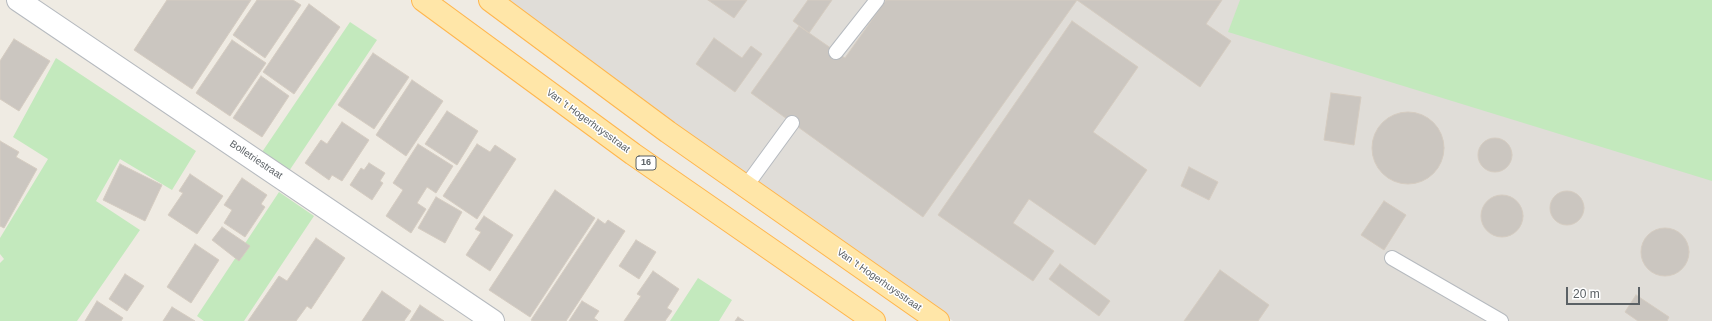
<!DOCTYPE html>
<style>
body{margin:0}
#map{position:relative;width:1712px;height:321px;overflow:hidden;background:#efebe3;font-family:Arial,sans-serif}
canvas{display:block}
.scale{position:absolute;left:1566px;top:287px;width:74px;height:18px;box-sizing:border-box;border:2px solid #5b6165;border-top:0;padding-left:5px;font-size:12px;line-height:14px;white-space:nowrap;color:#5b6165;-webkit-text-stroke:3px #fff;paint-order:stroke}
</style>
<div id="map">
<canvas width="1712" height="321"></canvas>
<div class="scale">20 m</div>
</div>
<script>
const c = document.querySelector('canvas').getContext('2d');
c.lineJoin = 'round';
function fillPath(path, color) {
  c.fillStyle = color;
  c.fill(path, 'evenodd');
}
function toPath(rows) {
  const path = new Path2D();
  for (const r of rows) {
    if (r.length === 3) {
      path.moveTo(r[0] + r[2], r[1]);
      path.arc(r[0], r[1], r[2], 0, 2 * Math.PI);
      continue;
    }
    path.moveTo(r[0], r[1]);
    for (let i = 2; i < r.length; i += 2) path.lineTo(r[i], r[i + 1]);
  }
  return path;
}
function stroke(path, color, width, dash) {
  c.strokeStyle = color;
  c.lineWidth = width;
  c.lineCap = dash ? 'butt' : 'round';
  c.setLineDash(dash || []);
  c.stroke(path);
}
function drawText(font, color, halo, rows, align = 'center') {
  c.font = font + ' Arial,sans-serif';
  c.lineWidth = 3;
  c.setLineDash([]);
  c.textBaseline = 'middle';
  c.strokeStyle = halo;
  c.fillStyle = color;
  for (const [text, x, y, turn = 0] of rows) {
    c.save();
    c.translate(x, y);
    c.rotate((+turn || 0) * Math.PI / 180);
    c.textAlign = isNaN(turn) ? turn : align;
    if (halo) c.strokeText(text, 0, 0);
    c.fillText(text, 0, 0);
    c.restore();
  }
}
const industrial = toPath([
 [499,0,1712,0,1712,321,953,321]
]);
const green = toPath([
 [1240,0,1712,0,1712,181,1228,32],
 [350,22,377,40,287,174,260,155],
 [56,58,196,151,172,190,120,159,96,201,140,230,77,321,0,321,0,263,4,259,0,254,0,238,48,159,13,137],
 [279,192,314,216,244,321,204,321,197,316],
 [698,278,732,300,719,321,670,321]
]);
const building = toPath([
 [167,0,251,0,192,89,134,50,167,0],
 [257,0,293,0,301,5,265,58,233,35,257,0],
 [708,0,747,0,734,18,708,0],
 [808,0,832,0,809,33,793,21,808,0],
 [886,0,1077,0,923,217,751,93,799,26,845,58,886,0],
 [1077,0,1222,0,1206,24,1231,41,1200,87,1077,0],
 [309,4,340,27,294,94,263,72,309,4],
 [1072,21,1138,67,1093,132,1147,170,1095,245,1029,199,1013,223,1054,251,1033,281,938,215,1072,21],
 [714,38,742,58,751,46,762,54,735,92,696,64,714,38],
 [14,39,50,61,19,111,0,99,0,61,14,39],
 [232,40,266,63,230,116,196,93,232,40],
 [373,53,409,77,374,129,338,105,373,53],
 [261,76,289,96,262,137,233,118,261,76],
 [412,80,443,101,406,156,376,135,412,80],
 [1331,93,1361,97,1354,145,1324,140,1331,93],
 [447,111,478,131,457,165,425,144,447,111],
 [1408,148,36],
 [342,122,369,140,342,181,332,175,329,180,305,163,321,140,327,144,342,122],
 [1495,155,17],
 [0,141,19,152,16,157,37,169,4,228,0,226,0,141],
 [418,144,453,166,436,193,427,187,417,203,426,209,411,233,386,216,403,190,393,183,418,144],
 [477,144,490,152,495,145,516,159,477,219,443,196,477,144],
 [369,163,385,173,380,181,383,183,372,200,350,185,361,168,364,170,369,163],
 [120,164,162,185,145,221,103,200,120,164],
 [1189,167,1218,182,1209,200,1181,186,1189,167],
 [190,174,223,196,197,234,168,215,183,193,179,191,190,174],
 [242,178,267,195,261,204,265,207,245,237,224,223,232,210,224,205,242,178],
 [555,190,595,218,530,317,489,290,555,190],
 [1567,208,17],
 [1502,216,21],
 [436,197,462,212,445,243,418,228,436,197],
 [1384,201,1406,215,1384,250,1361,235,1384,201],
 [484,216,513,235,490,271,466,255,481,232,475,229,484,216],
 [598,219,605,224,608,220,625,231,566,321,533,321,531,320,598,219],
 [222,227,250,246,239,261,212,240,222,227],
 [1665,252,24],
 [316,238,345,258,311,309,307,306,296,321,248,321,279,276,287,281,316,238],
 [636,240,656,252,639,279,619,266,636,240],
 [195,244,219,260,191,303,167,287,195,244],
 [1060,264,1110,301,1099,316,1049,279,1060,264],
 [1220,270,1269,305,1258,321,1184,321,1220,270],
 [653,271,679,289,667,308,672,311,665,321,624,321,641,296,637,294,653,271],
 [125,274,144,286,127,311,109,299,125,274],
 [382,291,411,311,404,321,362,321,382,291],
 [1636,295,1669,317,1667,321,1638,321,1625,312,1636,295],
 [97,301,123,318,121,321,85,321,97,301],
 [582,301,599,311,594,318,598,321,569,321,582,301],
 [420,305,444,321,410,321,420,305],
 [172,307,195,321,163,321,172,307],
 [738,317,744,321,735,321,738,317]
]);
const lane = toPath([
 [836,52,877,0],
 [746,186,792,123],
 [1392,258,1501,321]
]);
const street = toPath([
 [18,0,493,321]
]);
const primary = toPath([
 [423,0,633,154,874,321],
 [490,0,668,132,938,321]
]);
const shields = [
 [646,163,20]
];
const shieldNames = [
 ["16",646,163]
];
const streetNames = [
 ["Van 't Hogerhuysstraat",588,121,36],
 ["Bolletriestraat",256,160,34],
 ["Van 't Hogerhuysstraat",879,280,35]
];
fillPath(industrial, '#e0ddd8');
fillPath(green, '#c3e9bd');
fillPath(building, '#cbc6c0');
stroke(building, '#d5ccc1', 1);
stroke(lane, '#b6babf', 16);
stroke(street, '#b6babf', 24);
stroke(primary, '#ffb64d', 24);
stroke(lane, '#fff', 14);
stroke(street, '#fff', 22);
stroke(primary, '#ffe6a8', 22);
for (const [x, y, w] of shields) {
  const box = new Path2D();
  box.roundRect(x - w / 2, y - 7, w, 14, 3);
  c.fillStyle = '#fff';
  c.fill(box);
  stroke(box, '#5b6165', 1);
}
drawText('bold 9px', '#5b6165', null, shieldNames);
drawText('10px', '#5b6165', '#fff', streetNames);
</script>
